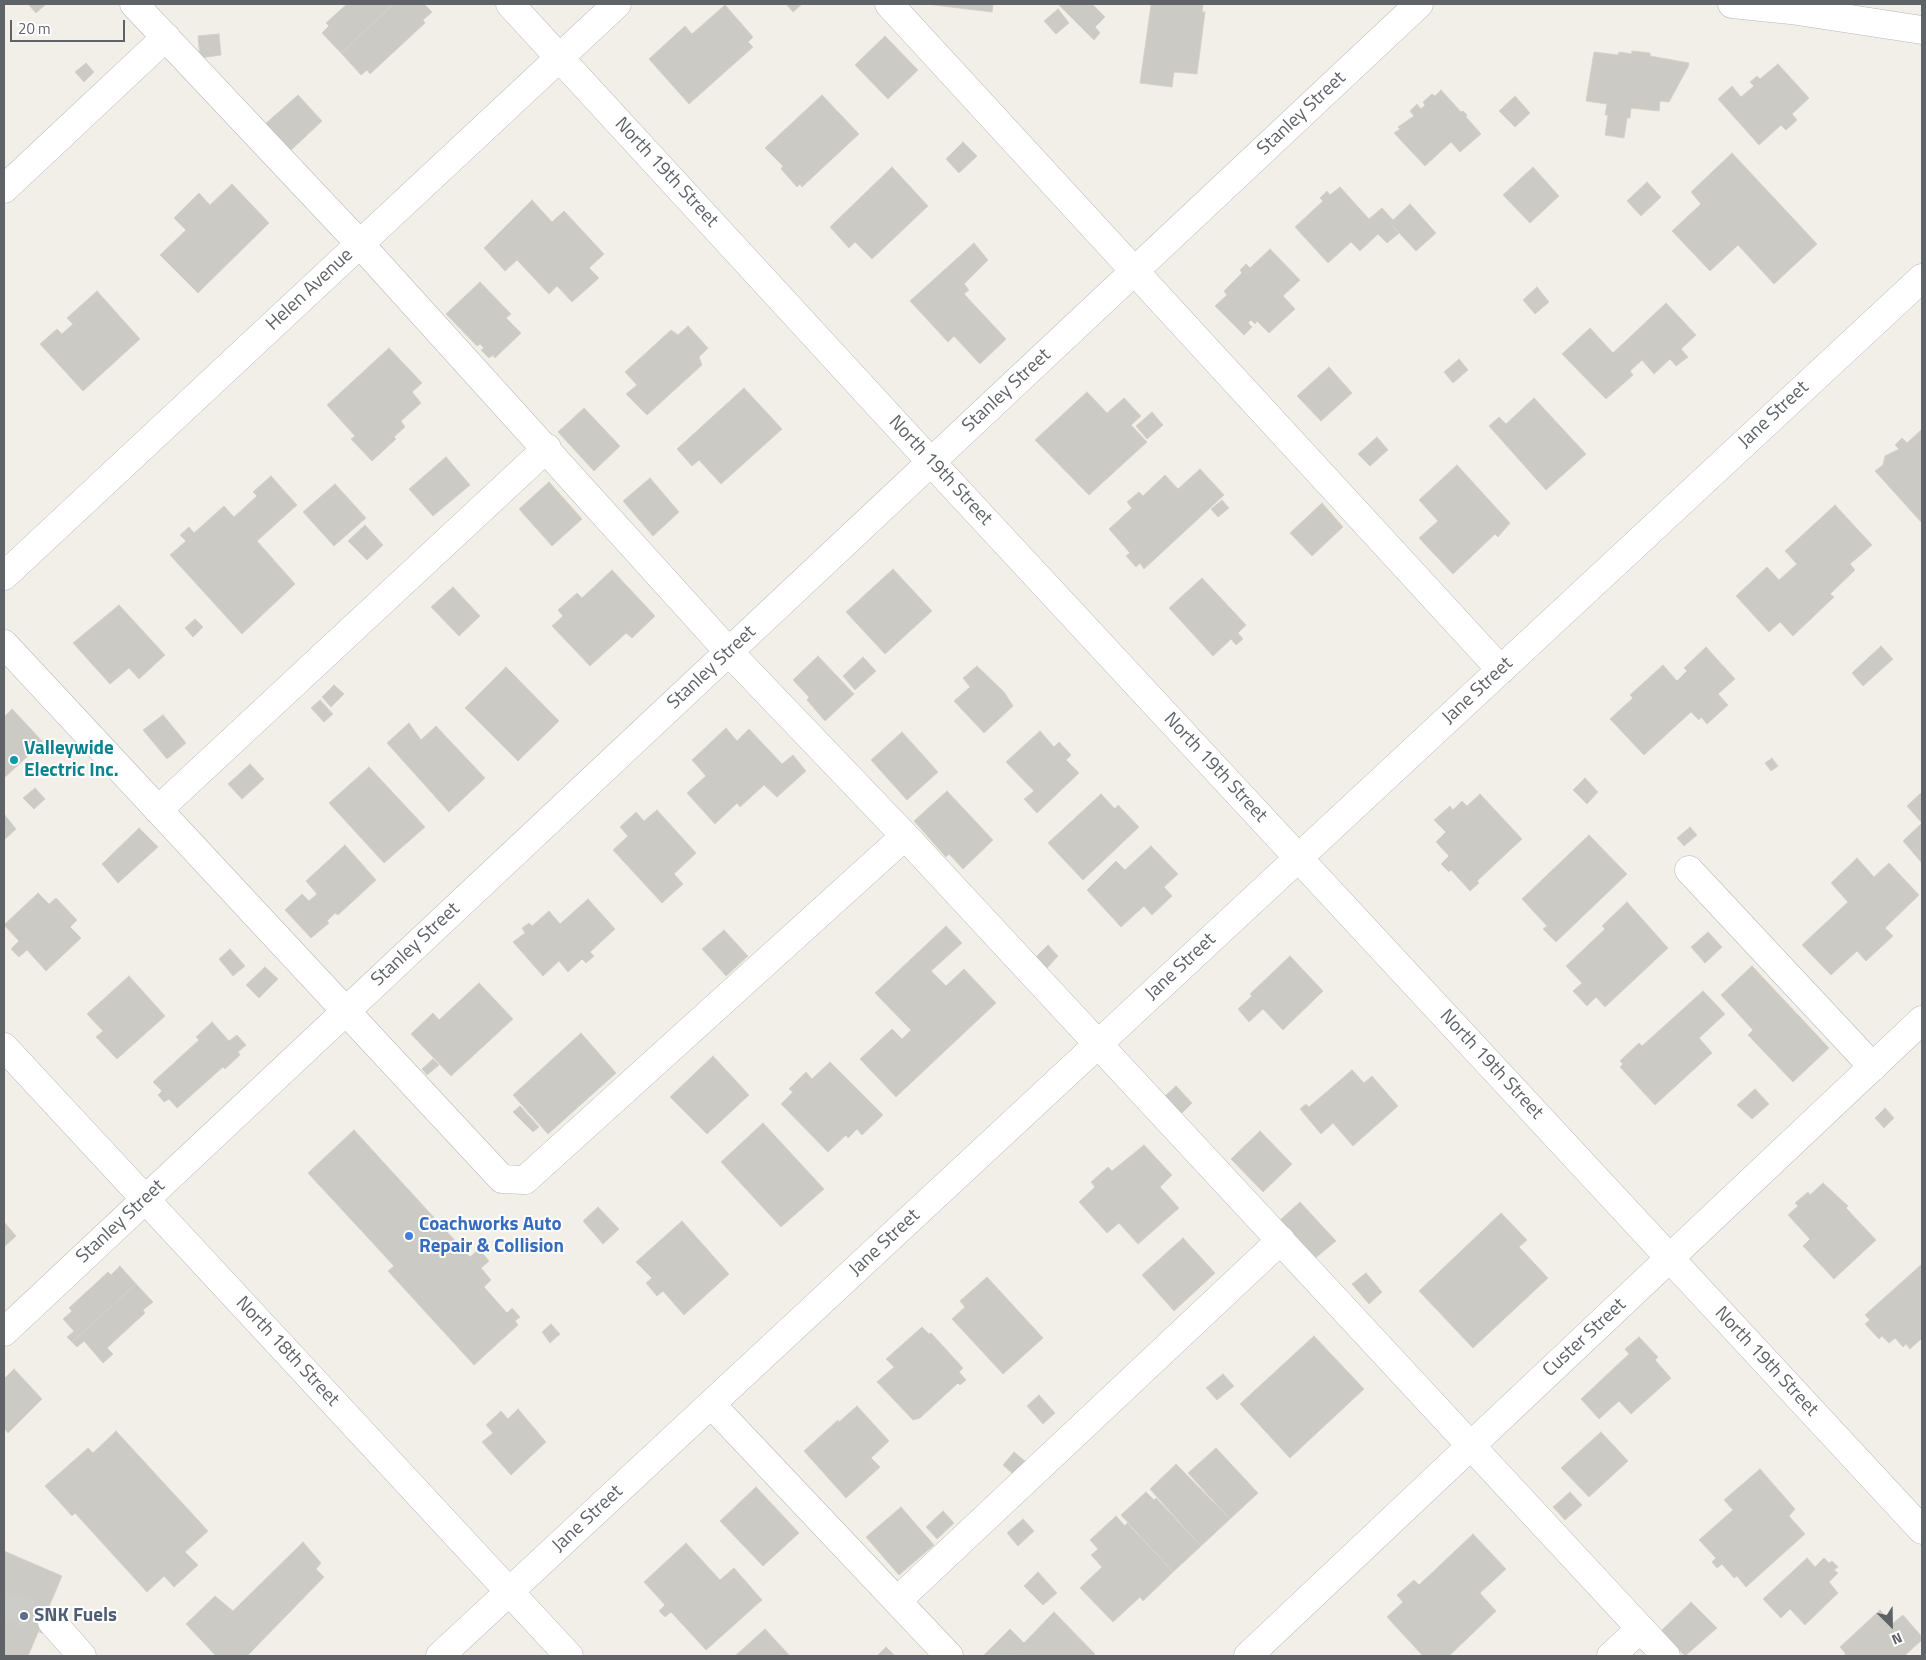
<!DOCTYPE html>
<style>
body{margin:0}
#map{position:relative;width:1926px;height:1660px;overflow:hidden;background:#f1efe8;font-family:"Titillium Web",sans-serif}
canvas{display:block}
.frame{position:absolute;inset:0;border:5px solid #5f6368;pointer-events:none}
.north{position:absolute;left:1866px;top:1600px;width:50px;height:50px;-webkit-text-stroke:4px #fff;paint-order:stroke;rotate:157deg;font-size:14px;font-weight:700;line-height:20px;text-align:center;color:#5f6368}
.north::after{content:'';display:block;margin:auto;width:18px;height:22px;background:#5f6368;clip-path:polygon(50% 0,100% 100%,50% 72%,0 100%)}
.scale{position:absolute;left:10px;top:20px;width:115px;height:22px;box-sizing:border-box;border:2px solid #5f6368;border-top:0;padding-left:6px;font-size:15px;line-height:18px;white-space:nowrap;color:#5f6368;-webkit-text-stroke:4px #fff;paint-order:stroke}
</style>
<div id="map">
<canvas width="1926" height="1660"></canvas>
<div class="frame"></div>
<div class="north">N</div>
<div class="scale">20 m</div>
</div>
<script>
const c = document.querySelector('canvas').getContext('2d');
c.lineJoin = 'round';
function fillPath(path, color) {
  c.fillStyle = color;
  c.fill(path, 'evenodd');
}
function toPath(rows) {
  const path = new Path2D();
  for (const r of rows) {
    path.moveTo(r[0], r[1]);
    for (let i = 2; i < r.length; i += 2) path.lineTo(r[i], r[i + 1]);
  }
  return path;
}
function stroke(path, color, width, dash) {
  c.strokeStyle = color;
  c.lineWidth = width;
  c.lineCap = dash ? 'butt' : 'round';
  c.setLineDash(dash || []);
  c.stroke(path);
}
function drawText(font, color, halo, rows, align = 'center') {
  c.font = font + ' "Titillium Web",sans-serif';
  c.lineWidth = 4;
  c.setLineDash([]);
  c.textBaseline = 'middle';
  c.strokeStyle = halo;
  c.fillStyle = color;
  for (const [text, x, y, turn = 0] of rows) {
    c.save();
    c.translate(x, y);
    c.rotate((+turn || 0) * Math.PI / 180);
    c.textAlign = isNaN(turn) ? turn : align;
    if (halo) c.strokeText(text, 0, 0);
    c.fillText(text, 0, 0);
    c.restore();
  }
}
const building = toPath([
 [28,4,46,4,36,13,28,4],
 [347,4,394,4,341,53,322,33,329,26,326,23,347,4],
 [394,4,424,4,432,12,423,20,425,23,370,74,367,70,361,75,341,53,394,4],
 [786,4,802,4,793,12,786,4],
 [926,4,993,4,992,12,926,4],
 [1092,4,1105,17,1095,27,1100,33,1094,40,1059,5,1092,4],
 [1154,4,1203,4,1202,12,1205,12,1197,74,1174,72,1172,87,1140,83,1151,5,1154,4],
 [725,5,753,37,748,42,753,47,689,104,649,59,685,26,692,34,725,5],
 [1058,9,1069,23,1056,34,1044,21,1058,9],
 [219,34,221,55,200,58,198,36,219,34],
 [885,36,918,70,888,99,855,65,885,36],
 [1632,51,1650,53,1650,56,1689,63,1688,67,1669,102,1660,101,1659,111,1631,108,1630,118,1627,118,1624,138,1605,135,1608,115,1605,115,1607,104,1586,101,1594,52,1618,55,1619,52,1632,54,1632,51],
 [86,63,94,72,84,82,75,72,86,63],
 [1778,64,1809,98,1792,114,1797,120,1786,130,1781,125,1759,145,1718,99,1732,86,1741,97,1754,86,1750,82,1757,76,1760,79,1778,64],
 [1441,90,1461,112,1463,111,1467,115,1466,117,1481,134,1460,152,1451,142,1425,166,1394,133,1400,129,1398,127,1414,116,1410,111,1417,104,1421,109,1425,105,1423,102,1432,94,1435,96,1441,90],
 [298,95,322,121,289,152,264,125,298,95],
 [822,95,859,134,802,187,800,184,797,187,781,169,783,166,765,148,822,95],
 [1515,96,1530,113,1515,127,1499,111,1515,96],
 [963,142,977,156,959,173,946,159,963,142],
 [1732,153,1817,244,1774,284,1738,245,1710,271,1672,231,1701,204,1691,192,1732,153],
 [892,167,928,206,872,259,855,242,849,248,830,227,892,167],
 [1533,167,1559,196,1530,223,1503,195,1533,167],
 [1647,182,1661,197,1641,216,1627,201,1647,182],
 [232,184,269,223,198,293,160,255,186,230,174,218,199,193,210,205,232,184],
 [1340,187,1369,219,1382,208,1393,220,1390,223,1399,233,1387,243,1378,234,1360,251,1351,242,1328,263,1295,227,1323,201,1320,198,1327,191,1330,195,1340,187],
 [532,200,552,222,564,211,604,254,589,268,599,278,572,302,557,286,549,294,517,260,505,271,484,248,532,200],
 [1410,204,1436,233,1416,251,1390,223,1410,204],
 [974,243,988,260,964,284,969,290,964,294,1006,339,980,364,954,336,948,342,910,301,974,243],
 [1270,249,1300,280,1283,296,1295,309,1269,333,1257,321,1255,324,1251,320,1248,323,1252,327,1244,335,1215,306,1227,295,1224,291,1242,273,1240,270,1246,264,1250,268,1270,249],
 [480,282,511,314,506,318,521,333,495,358,493,355,489,358,481,350,484,348,480,344,477,346,446,314,480,282],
 [1537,287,1549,302,1535,314,1523,300,1537,287],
 [97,291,140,339,83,391,40,344,57,329,62,334,73,324,67,318,97,291],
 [1666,303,1696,335,1681,349,1688,357,1676,366,1670,359,1654,374,1642,360,1630,371,1633,375,1606,399,1562,354,1590,328,1613,353,1666,303],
 [688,326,708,348,699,357,702,365,647,415,626,394,637,385,625,372,671,330,678,335,688,326],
 [389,348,422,383,412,392,421,403,401,421,405,427,394,437,396,439,372,461,351,439,355,436,327,405,389,348],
 [1459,359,1468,370,1453,383,1444,372,1459,359],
 [1329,367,1352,393,1321,421,1297,396,1329,367],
 [744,388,782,429,721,484,699,460,692,466,677,449,744,388],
 [1087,392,1107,413,1124,398,1141,416,1131,425,1147,442,1089,495,1035,440,1087,392],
 [1534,398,1586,454,1546,490,1489,426,1499,417,1506,424,1534,398],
 [584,408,620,446,594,471,558,432,584,408],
 [1152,412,1163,425,1147,439,1136,426,1152,412],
 [1922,429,1922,523,1875,471,1883,465,1885,456,1899,449,1895,445,1902,438,1907,443,1922,429],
 [1377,437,1388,450,1370,466,1358,454,1377,437],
 [446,457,470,485,433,516,409,489,446,457],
 [1457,465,1510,523,1498,537,1495,534,1453,574,1419,538,1438,521,1419,500,1457,465],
 [1200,469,1224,495,1144,569,1140,563,1136,567,1126,556,1130,553,1109,529,1132,508,1127,502,1139,492,1143,496,1165,475,1178,489,1200,469],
 [271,476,297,505,257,541,295,584,242,634,170,555,186,541,180,535,189,527,194,533,224,506,234,517,257,496,253,492,271,476],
 [650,478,679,512,653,536,623,501,650,478],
 [549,482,582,519,552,546,519,509,549,482],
 [335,484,366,518,334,546,303,512,335,484],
 [1222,500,1229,508,1218,517,1211,509,1222,500],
 [1322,503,1343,527,1312,556,1290,533,1322,503],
 [1835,505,1872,545,1850,564,1855,570,1830,594,1834,597,1793,636,1780,622,1769,632,1736,596,1767,567,1779,580,1797,564,1785,551,1835,505],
 [365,525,383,545,367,560,348,541,365,525],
 [893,569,932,611,885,654,846,612,893,569],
 [612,570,655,616,632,638,626,633,590,666,552,626,563,616,558,610,577,593,582,598,612,570],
 [1202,578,1246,625,1238,633,1243,639,1236,645,1231,639,1213,656,1169,608,1202,578],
 [453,587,480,616,459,636,431,607,453,587],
 [119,605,165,655,139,679,129,668,110,684,73,643,119,605],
 [195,619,203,627,193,637,185,628,195,619],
 [1881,646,1893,659,1863,686,1852,673,1881,646],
 [1706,647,1735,679,1718,694,1728,705,1707,724,1701,717,1699,720,1691,712,1644,755,1610,719,1633,698,1630,695,1663,665,1677,681,1687,671,1684,668,1706,647],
 [818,656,854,694,825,721,807,700,809,697,793,680,818,656],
 [863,657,876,671,855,690,843,676,863,657],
 [977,666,1004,692,1013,706,984,733,954,701,970,687,963,678,977,666],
 [506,667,559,721,518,761,465,708,506,667],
 [334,685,344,694,331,707,322,697,334,685],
 [320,700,333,714,324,722,311,708,320,700],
 [12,709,43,742,4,778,4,717,12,709],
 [163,715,186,743,167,759,143,730,163,715],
 [409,723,421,740,436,726,485,778,449,812,387,743,409,723],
 [726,728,737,741,749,729,782,764,793,755,806,771,777,797,764,785,740,807,737,803,715,824,687,793,706,776,692,760,726,728],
 [1040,731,1054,747,1059,742,1071,755,1066,760,1079,773,1037,813,1024,799,1034,791,1006,762,1040,731],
 [902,732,938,772,907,800,871,760,902,732],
 [1772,758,1778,766,1771,771,1765,763,1772,758],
 [250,764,264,779,242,799,228,784,250,764],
 [369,767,425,827,384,863,329,803,369,767],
 [1585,778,1598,792,1587,804,1573,790,1585,778],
 [35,788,45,799,34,809,23,798,35,788],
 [947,791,993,840,963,869,949,854,946,857,914,821,947,791],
 [1922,792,1922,823,1907,806,1922,792],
 [1101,794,1115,809,1118,805,1139,827,1083,880,1048,843,1101,794],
 [1480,794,1522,839,1477,881,1479,883,1470,891,1451,870,1449,872,1441,864,1449,856,1436,842,1446,832,1434,820,1450,806,1453,810,1462,801,1467,806,1480,794],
 [657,810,696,853,674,874,683,884,662,903,613,850,628,836,620,827,636,812,644,821,657,810],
 [4,814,16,829,4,840,4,814],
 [1922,823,1922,863,1903,841,1922,823],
 [1690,827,1697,835,1684,846,1677,838,1690,827],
 [139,828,158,847,118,883,102,864,139,828],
 [1589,835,1627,874,1556,942,1543,929,1547,926,1522,899,1589,835],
 [345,845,376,880,338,915,335,913,327,921,329,923,311,938,285,910,302,894,309,901,317,894,306,881,345,845],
 [1151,846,1178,874,1164,887,1172,896,1152,915,1144,906,1121,927,1087,890,1116,861,1125,870,1151,846],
 [1857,858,1874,877,1889,863,1919,895,1885,928,1893,936,1866,961,1857,951,1831,975,1802,945,1848,902,1831,883,1857,858],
 [38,893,49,904,56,898,77,920,70,927,81,938,46,971,27,950,19,957,11,949,19,941,4,925,38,893],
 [588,899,615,929,590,952,594,956,586,963,582,959,568,972,559,961,543,976,513,942,525,933,522,928,529,923,532,926,549,911,560,924,588,899],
 [1627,902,1668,948,1605,1007,1596,997,1587,1006,1573,991,1582,983,1566,966,1605,929,1602,926,1627,902],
 [946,926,962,943,931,971,946,986,964,969,996,1003,896,1097,860,1059,892,1029,902,1039,911,1030,875,993,946,926],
 [724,930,748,956,726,976,702,949,724,930],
 [1708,932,1722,947,1705,963,1691,947,1708,932],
 [1048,945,1058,956,1047,968,1036,957,1048,945],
 [230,949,245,966,233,976,219,959,230,949],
 [1290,956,1323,991,1283,1030,1263,1009,1249,1022,1238,1009,1252,996,1250,994,1290,956],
 [1752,966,1829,1048,1793,1082,1748,1035,1753,1030,1721,995,1752,966],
 [265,967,278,979,259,998,246,985,265,967],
 [129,976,165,1016,117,1059,96,1037,103,1031,87,1014,129,976],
 [479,983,513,1019,451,1076,411,1034,433,1013,439,1020,479,983],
 [1703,991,1725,1014,1699,1038,1712,1053,1655,1105,1620,1067,1623,1064,1620,1061,1639,1043,1642,1046,1703,991],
 [212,1022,229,1041,237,1035,246,1045,238,1052,240,1055,225,1069,223,1067,177,1108,169,1099,164,1102,158,1095,162,1091,153,1082,199,1040,196,1037,212,1022],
 [581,1033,616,1073,548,1134,513,1095,581,1033],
 [713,1056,749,1095,707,1134,670,1097,713,1056],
 [433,1059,439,1065,427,1075,422,1069,433,1059],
 [830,1062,883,1115,862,1135,857,1129,848,1138,846,1135,828,1152,781,1104,793,1092,789,1089,806,1072,812,1079,830,1062],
 [1352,1070,1364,1083,1372,1076,1398,1106,1353,1146,1333,1123,1321,1134,1300,1109,1306,1104,1309,1107,1352,1070],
 [1176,1086,1192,1103,1181,1114,1164,1097,1176,1086],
 [1755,1089,1769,1104,1752,1119,1737,1105,1755,1089],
 [520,1106,539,1127,533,1132,513,1112,520,1106],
 [1885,1108,1894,1118,1884,1128,1875,1118,1885,1108],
 [763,1123,824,1189,781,1227,721,1162,763,1123],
 [354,1130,470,1257,479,1249,489,1261,481,1268,491,1280,484,1287,507,1313,512,1308,520,1317,515,1321,518,1325,474,1365,388,1271,394,1266,308,1173,354,1130],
 [1260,1131,1292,1164,1263,1192,1231,1159,1260,1131],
 [1144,1145,1172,1175,1160,1187,1179,1208,1138,1244,1119,1223,1107,1233,1079,1202,1095,1187,1091,1182,1108,1167,1112,1171,1144,1145],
 [1823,1183,1848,1206,1846,1208,1876,1240,1834,1279,1803,1246,1810,1239,1788,1215,1798,1206,1795,1203,1808,1192,1810,1195,1823,1183],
 [1300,1202,1336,1241,1314,1259,1279,1221,1300,1202],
 [598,1207,619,1229,603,1244,583,1221,598,1207],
 [1501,1213,1527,1240,1519,1247,1548,1278,1473,1348,1419,1291,1501,1213],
 [682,1221,729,1274,684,1315,663,1291,657,1296,646,1283,652,1278,636,1262,682,1221],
 [4,1222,16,1236,4,1247,4,1222],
 [1183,1238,1215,1273,1174,1311,1142,1275,1183,1238],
 [1922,1264,1922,1338,1910,1349,1906,1344,1903,1347,1895,1338,1889,1343,1882,1336,1879,1339,1865,1324,1870,1320,1865,1315,1922,1264],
 [120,1266,136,1284,72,1342,67,1337,74,1331,63,1319,72,1311,69,1308,108,1272,111,1275,120,1266],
 [1366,1273,1382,1292,1369,1304,1352,1284,1366,1273],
 [987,1277,1043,1338,1003,1374,952,1319,965,1307,960,1301,987,1277],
 [136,1284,153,1302,143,1310,145,1313,107,1348,113,1354,103,1363,84,1341,77,1347,72,1342,136,1284],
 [551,1324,560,1334,550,1343,542,1332,551,1324],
 [922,1327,929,1334,931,1333,963,1368,959,1372,966,1380,960,1385,958,1383,920,1418,913,1420,877,1382,894,1367,886,1359,922,1327],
 [1314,1336,1364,1389,1290,1458,1240,1404,1314,1336],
 [1639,1337,1658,1357,1655,1360,1671,1378,1631,1414,1619,1401,1599,1419,1581,1399,1629,1354,1625,1349,1639,1337],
 [14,1369,42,1399,8,1433,4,1428,4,1379,14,1369],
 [1223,1374,1234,1386,1217,1400,1206,1388,1223,1374],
 [1039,1395,1055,1413,1043,1424,1027,1406,1039,1395],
 [857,1406,889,1441,871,1458,880,1467,846,1498,804,1451,838,1420,839,1422,857,1406],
 [518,1409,546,1442,511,1475,482,1442,493,1433,486,1425,501,1411,508,1419,518,1409],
 [116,1431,208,1531,185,1552,198,1565,174,1587,164,1576,147,1592,75,1513,72,1516,45,1486,88,1448,93,1453,116,1431],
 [1601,1432,1628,1461,1589,1497,1561,1468,1601,1432],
 [1216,1448,1258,1493,1230,1519,1188,1473,1216,1448],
 [1014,1452,1026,1462,1014,1475,1003,1465,1014,1452],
 [1176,1464,1230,1519,1201,1546,1150,1489,1176,1464],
 [1760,1469,1795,1509,1789,1516,1805,1534,1746,1587,1737,1576,1734,1578,1722,1564,1717,1568,1712,1562,1716,1558,1699,1540,1733,1510,1724,1500,1760,1469],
 [756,1487,799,1533,763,1566,720,1521,756,1487],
 [1146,1492,1154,1500,1156,1498,1201,1546,1173,1572,1121,1515,1146,1492],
 [1570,1492,1582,1505,1565,1520,1553,1507,1570,1492],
 [901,1507,934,1545,899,1575,866,1537,901,1507],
 [943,1511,954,1523,937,1539,926,1527,943,1511],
 [1116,1516,1125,1526,1127,1523,1173,1572,1143,1601,1140,1597,1113,1622,1080,1588,1102,1567,1091,1555,1098,1549,1090,1540,1116,1516],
 [1023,1519,1034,1531,1018,1546,1007,1533,1023,1519],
 [1473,1534,1506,1569,1480,1593,1496,1611,1449,1656,1423,1656,1387,1617,1403,1602,1397,1595,1414,1580,1419,1585,1473,1534],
 [303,1542,321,1563,316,1569,324,1577,247,1656,216,1656,186,1624,215,1596,233,1611,303,1542],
 [686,1543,720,1580,734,1568,762,1600,706,1650,671,1612,665,1617,659,1611,665,1605,644,1582,686,1543],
 [4,1551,62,1576,28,1656,4,1656,4,1551],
 [1807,1558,1815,1567,1824,1558,1829,1563,1832,1561,1838,1567,1834,1570,1838,1573,1829,1582,1838,1593,1805,1625,1790,1609,1781,1618,1763,1599,1807,1558],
 [1038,1572,1057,1593,1043,1605,1024,1586,1038,1572],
 [1691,1602,1717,1628,1685,1656,1661,1631,1691,1602],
 [1880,1610,1892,1624,1903,1615,1922,1637,1922,1640,1904,1656,1843,1656,1846,1654,1840,1647,1880,1610],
 [1054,1612,1095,1654,1093,1656,984,1655,1010,1629,1024,1643,1054,1612],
 [765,1629,790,1656,735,1656,765,1629],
 [886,1647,895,1656,877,1656,886,1647]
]);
const minorTunnel = toPath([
 [4,1605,52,1622]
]);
const minor = toPath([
 [134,4,360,244,729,652,905,836,1666,1656],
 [510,4,931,462,1922,1530],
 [889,4,1501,670],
 [1732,4,1791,10,1922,30],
 [4,189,166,37],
 [4,576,617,4],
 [4,644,502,1179,525,1180,905,836],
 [158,810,547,448],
 [1689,870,1873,1067],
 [4,1047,569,1656],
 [4,1332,1419,4],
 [711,1404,949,1656],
 [897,1601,1281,1240],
 [52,1622,82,1656],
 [440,1656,1922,278],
 [1248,1656,1922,1020],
 [1611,1656,1640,1629]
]);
const markers = [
 [14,760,5,"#0f9aa8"],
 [409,1236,5,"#3f7fe0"],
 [24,1616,5,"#5c6f8a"]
];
const streetNames = [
 ["Stanley Street",1302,114,-43],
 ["North 19th Street",666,173,47],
 ["Helen Avenue",310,290,-43],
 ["Stanley Street",1007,391,-43],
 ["Jane Street",1774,415,-43],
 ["North 19th Street",940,471,47],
 ["Stanley Street",712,668,-43],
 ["Jane Street",1478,691,-43],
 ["North 19th Street",1215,768,47],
 ["Stanley Street",416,945,-43],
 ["Jane Street",1181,967,-43],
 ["North 19th Street",1491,1065,47],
 ["Stanley Street",121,1222,-43],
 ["Jane Street",885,1243,-43],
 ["Custer Street",1585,1338,-43],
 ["North 18th Street",287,1352,47],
 ["North 19th Street",1766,1362,47],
 ["Jane Street",588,1519,-43]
];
const cultureNames = [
 ["Valleywide",24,749],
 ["Electric Inc.",24,771]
];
const shopNames = [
 ["Coachworks Auto",419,1225],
 ["Repair & Collision",419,1247]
];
const serviceNames = [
 ["SNK Fuels",34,1616]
];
fillPath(building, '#cccac5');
stroke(building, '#d6d1c6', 1);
stroke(minorTunnel, '#ccccc8', 28, [28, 14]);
stroke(minor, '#b5b8bc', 29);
stroke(minor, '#fff', 28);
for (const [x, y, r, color] of markers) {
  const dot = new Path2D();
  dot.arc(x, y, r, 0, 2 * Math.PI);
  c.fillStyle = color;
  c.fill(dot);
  stroke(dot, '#fff', 2);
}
drawText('19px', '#5f6368', '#fff', streetNames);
drawText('bold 19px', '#0d838f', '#fff', cultureNames, 'left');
drawText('bold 19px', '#366cbe', '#fff', shopNames, 'left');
drawText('bold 19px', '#4e5e75', '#fff', serviceNames, 'left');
</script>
